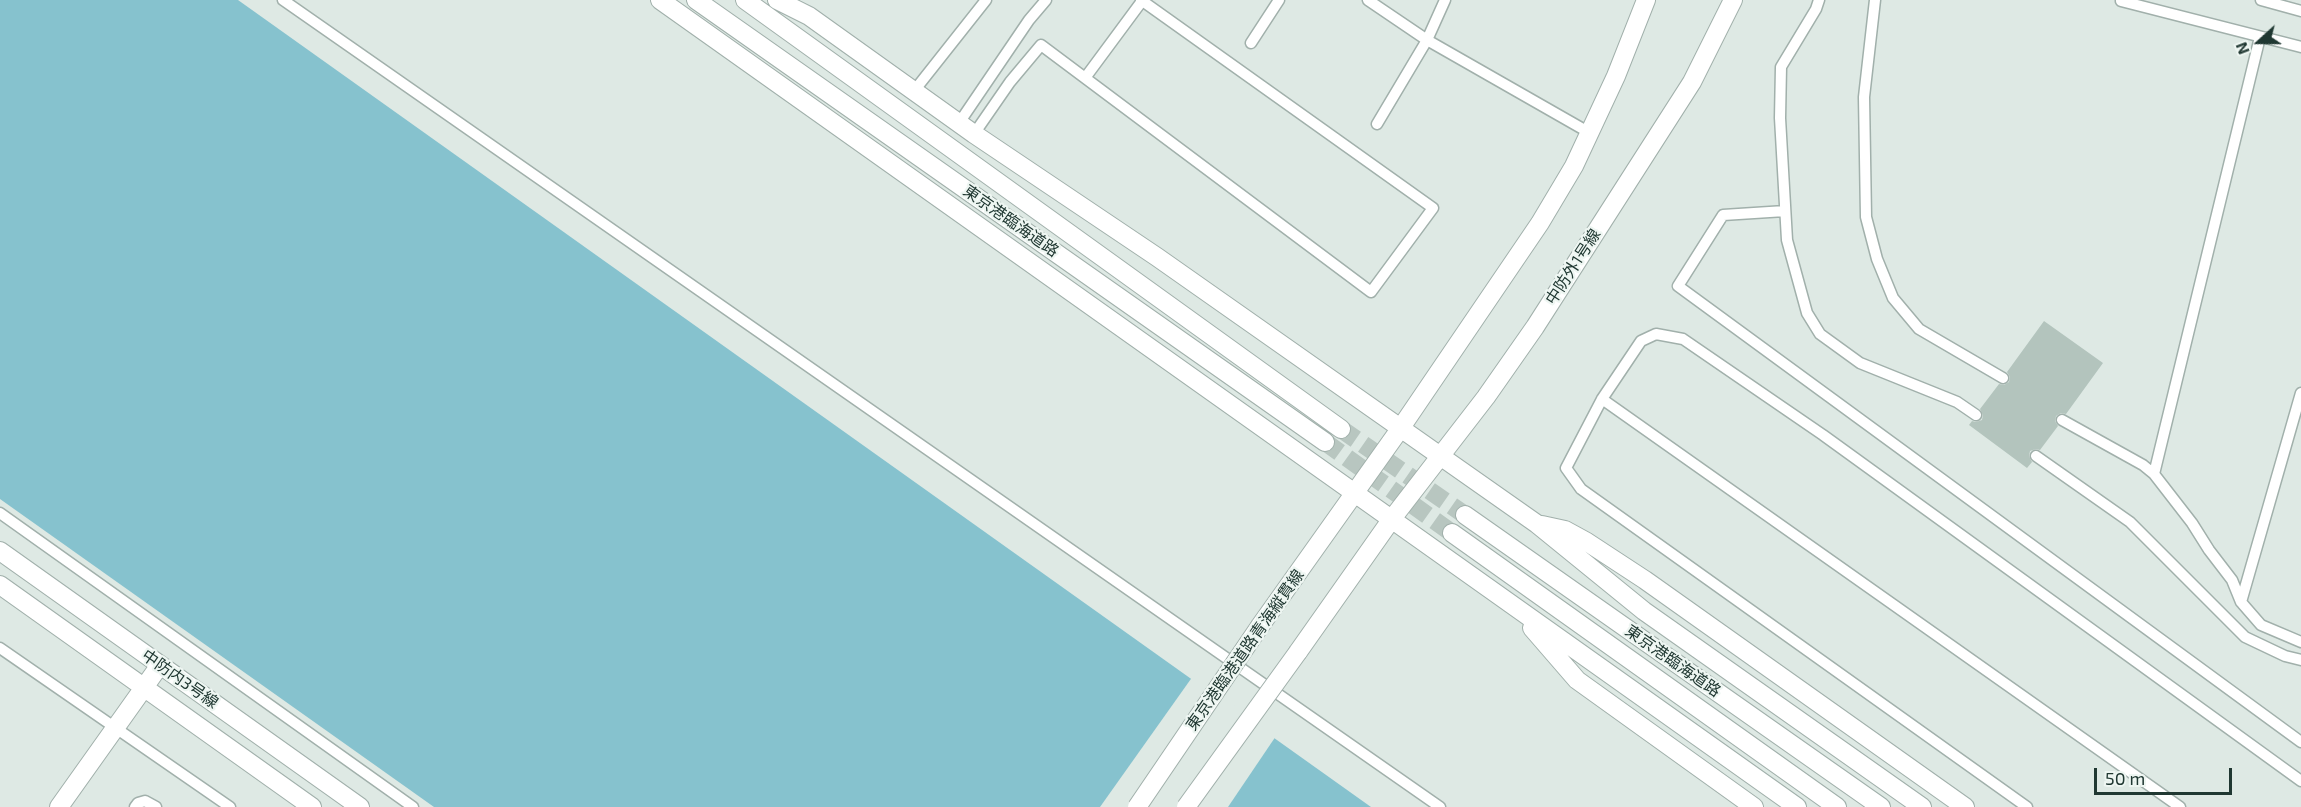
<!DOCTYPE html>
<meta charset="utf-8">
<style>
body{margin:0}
#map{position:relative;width:2301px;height:807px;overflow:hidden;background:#dee9e4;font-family:"Exo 2",sans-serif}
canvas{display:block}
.north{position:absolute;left:2229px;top:12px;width:60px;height:60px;-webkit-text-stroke:4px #eef6f2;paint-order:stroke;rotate:249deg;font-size:16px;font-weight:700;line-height:24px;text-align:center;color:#203832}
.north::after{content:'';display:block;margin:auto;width:21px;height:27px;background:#203832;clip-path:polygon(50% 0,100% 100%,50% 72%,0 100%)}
.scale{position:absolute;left:2094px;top:768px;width:138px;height:27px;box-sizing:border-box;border:3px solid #203832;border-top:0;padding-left:8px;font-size:18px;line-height:21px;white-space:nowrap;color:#203832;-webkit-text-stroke:4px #eef6f2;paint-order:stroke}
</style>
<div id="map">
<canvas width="2301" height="807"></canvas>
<div class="north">N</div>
<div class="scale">50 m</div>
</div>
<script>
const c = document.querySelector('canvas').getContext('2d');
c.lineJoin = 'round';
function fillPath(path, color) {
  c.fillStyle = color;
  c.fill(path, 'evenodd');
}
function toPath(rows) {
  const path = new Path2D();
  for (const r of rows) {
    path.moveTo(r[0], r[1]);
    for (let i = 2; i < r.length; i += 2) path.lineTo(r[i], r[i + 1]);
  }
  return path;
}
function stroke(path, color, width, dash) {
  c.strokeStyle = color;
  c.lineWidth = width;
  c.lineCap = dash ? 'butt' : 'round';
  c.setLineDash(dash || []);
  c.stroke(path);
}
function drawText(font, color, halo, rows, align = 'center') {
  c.font = font + ' "Exo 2","Noto Sans JP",sans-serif';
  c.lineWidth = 4.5;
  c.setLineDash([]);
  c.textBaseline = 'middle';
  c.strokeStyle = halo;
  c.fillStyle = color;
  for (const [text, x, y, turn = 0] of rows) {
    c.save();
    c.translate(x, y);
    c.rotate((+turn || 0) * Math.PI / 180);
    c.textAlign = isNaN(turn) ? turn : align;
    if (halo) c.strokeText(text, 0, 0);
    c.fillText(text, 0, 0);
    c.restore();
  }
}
const water = toPath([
 [0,0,238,0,1371,807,434,807,0,499]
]);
const pier = toPath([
 [1193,676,1276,736,1228,807,1100,807]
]);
const building = toPath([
 [2044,321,2103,363,2066,414,2061,413,2056,416,2055,421,2058,426,2040,450,2036,449,2030,451,2029,456,2032,462,2027,468,1969,425,1972,421,1976,422,1982,420,1983,415,1980,409,1999,384,2004,385,2009,382,2010,377,2007,372]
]);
const tertiaryTunnel = toPath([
 [1341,429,1465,515],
 [1325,442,1452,533]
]);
const service = toPath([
 [283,0,1440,807],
 [1368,0,1427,40,1377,124],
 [1445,0,1427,40,1590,133],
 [1819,0,1816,9,1781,67,1780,118,1787,240,1807,313,1820,334,1860,363,1957,402,1976,415],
 [1875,0,1864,97,1866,217,1877,259,1893,298,1919,329,2003,378],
 [2261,0,2301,11],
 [2121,1,2301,47],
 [1251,43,1279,0],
 [1085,78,1142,1],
 [914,91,986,0],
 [959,123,1029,20,1046,0],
 [974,134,1010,82,1041,45,1371,292,1433,208,1141,0],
 [1785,211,1723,215,1678,286,2301,742],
 [1602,399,2180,807],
 [2062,420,2143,465,2154,474,2192,523,2209,550,2232,580,2241,602,2261,625,2301,642],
 [2036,456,2130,522,2245,637,2285,656,2301,660],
 [2154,474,2260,37],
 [0,513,413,807],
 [2241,602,2301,393],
 [0,648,230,807],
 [135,807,138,803,145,801,156,807],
 [2027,807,1581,489,1566,468,1602,399,1641,341,1656,334,1683,339,1823,435,2301,781]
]);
const tertiary = toPath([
 [660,0,1797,807],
 [696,0,1325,442],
 [745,0,1341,429],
 [777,0,809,16,974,134,1157,257,1537,524,1644,611,1922,807],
 [1465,515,1881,807],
 [1542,525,1565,530,1587,542,1645,580,1965,807],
 [1452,533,1837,807],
 [0,551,360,807],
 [0,585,312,807],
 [1260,626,1400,429,1540,223,1574,166,1616,76,1646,0],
 [1532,628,1577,680,1754,807],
 [1298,652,1391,520,1486,397,1535,327,1692,82,1733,0],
 [59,807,160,665]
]);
const tertiaryBridge = toPath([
 [1137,807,1260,626],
 [1186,807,1298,652]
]);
const streetNames = [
 ["東京港臨海道路",1011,221,35],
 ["中防外1号線",1573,267,-57],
 ["東京港臨港道路青海縦貫線",1245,650,-55],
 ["東京港臨海道路",1673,661,35],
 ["中防内3号線",180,679,35]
];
fillPath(water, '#86c2ce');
fillPath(pier, '#dee9e4');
fillPath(building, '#b3c4bd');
stroke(tertiaryTunnel, '#b8c6c0', 18, [18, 9]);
stroke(service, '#a1b0ab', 13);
stroke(tertiary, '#a1b0ab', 20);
stroke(service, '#fff', 10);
stroke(tertiary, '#fff', 18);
stroke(tertiaryBridge, '#a1b0ab', 20, []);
stroke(tertiaryBridge, '#fff', 18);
drawText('16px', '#203832', '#eef6f2', streetNames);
</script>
